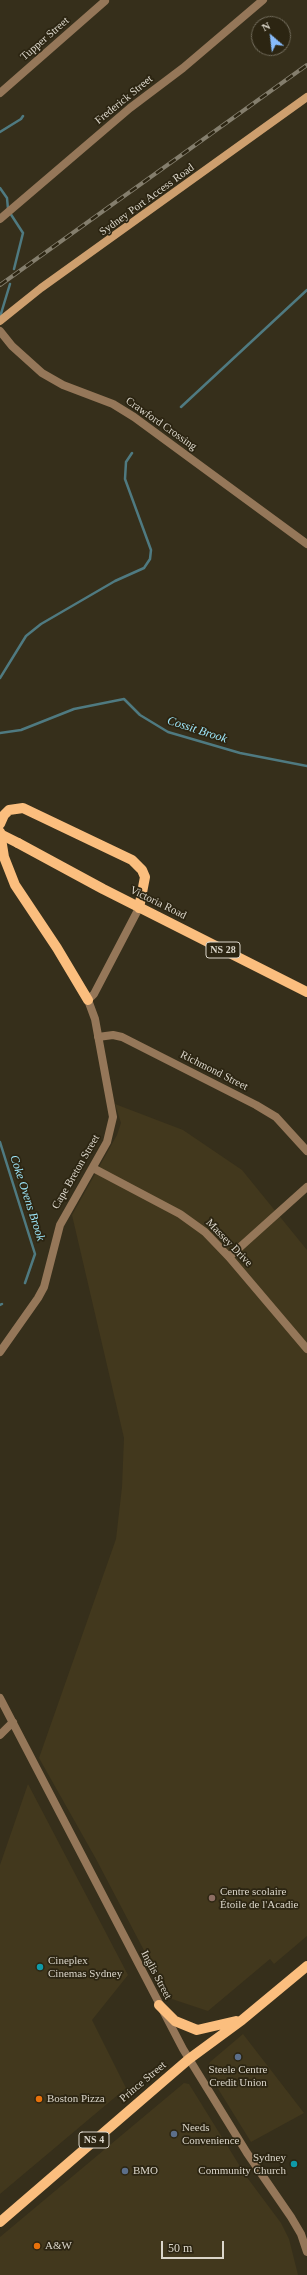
<!DOCTYPE html>
<meta charset="utf-8">
<style>
body{margin:0}
#map{position:relative;width:307px;height:2275px;overflow:hidden;background:#362f1b;font-family:Georgia,serif}
canvas{display:block}
.north{position:absolute;left:251px;top:16px;width:40px;height:40px;box-sizing:border-box;background:#2c2512;border:1px solid #726c5c;border-radius:50%;rotate:332deg;font-size:11px;font-weight:700;line-height:16px;text-align:center;color:#dbd6ca}
.north::after{content:'';display:block;margin:auto;width:14px;height:18px;background:#87bbfb;clip-path:polygon(50% 0,100% 100%,50% 72%,0 100%)}
.scale{position:absolute;left:161px;top:2241px;width:63px;height:18px;box-sizing:border-box;border:2px solid #dbd6ca;border-top:0;padding-left:5px;font-size:12px;line-height:14px;white-space:nowrap;color:#dbd6ca;-webkit-text-stroke:3px #2c2512;paint-order:stroke}
</style>
<div id="map">
<canvas width="307" height="2275"></canvas>
<div class="north">N</div>
<div class="scale">50 m</div>
</div>
<script>
const c = document.querySelector('canvas').getContext('2d');
c.lineJoin = 'round';
function fillPath(path, color) {
  c.fillStyle = color;
  c.fill(path, 'evenodd');
}
function toPath(rows) {
  const path = new Path2D();
  for (const r of rows) {
    path.moveTo(r[0], r[1]);
    for (let i = 2; i < r.length; i += 2) path.lineTo(r[i], r[i + 1]);
  }
  return path;
}
function stroke(path, color, width, dash) {
  c.strokeStyle = color;
  c.lineWidth = width;
  c.lineCap = dash ? 'butt' : 'round';
  c.setLineDash(dash || []);
  c.stroke(path);
}
function drawText(font, color, halo, rows, align = 'center') {
  c.font = font + ' Georgia,serif';
  c.lineWidth = 3.5;
  c.setLineDash([]);
  c.textBaseline = 'middle';
  c.strokeStyle = halo;
  c.fillStyle = color;
  for (const [text, x, y, turn = 0] of rows) {
    c.save();
    c.translate(x, y);
    c.rotate((+turn || 0) * Math.PI / 180);
    c.textAlign = isNaN(turn) ? turn : align;
    if (halo) c.strokeText(text, 0, 0);
    c.fillText(text, 0, 0);
    c.restore();
  }
}
const built = toPath([
 [115,1104,183,1130,242,1170,307,1250,307,1936,274,1964,270,1959,208,2011,169,1998,96,1859,39,1758,116,1539,122,1487,124,1438,72,1215,117,1135,121,1123],
 [28,1784,128,1975,92,2020,126,2088,0,2194,0,1865],
 [243,2034,304,2113,251,2142,207,2071,210,2062],
 [184,2083,189,2084,246,2176,281,2223,289,2239,298,2275,0,2275,0,2237]
]);
const stream = toPath([
 [0,132,21,119,23,116],
 [0,188,7,198,8,209],
 [10,213,23,233,14,269],
 [0,317,10,284],
 [181,407,307,290],
 [0,678,26,636,41,624,115,581,144,568,150,559,151,550,125,479,126,462,132,453],
 [0,733,21,730,74,709,124,699,140,715,168,732,240,753,307,766],
 [0,1142,35,1254,25,1283],
 [0,1305,2,1304]
]);
const minor = toPath([
 [0,93,105,1],
 [0,219,130,108,183,68,263,0],
 [0,331,12,346,42,373,63,385,113,404,134,417,307,544],
 [98,1037,113,1035,122,1037,256,1105,276,1117,307,1151],
 [93,1168,180,1214,205,1232,229,1257,307,1349],
 [229,1257,307,1187],
 [0,1352,38,1298,44,1287,60,1225,107,1142,113,1117,95,1019,88,1000,94,994,139,908]
]);
const tertiary = toPath([
 [0,1698,183,2049,247,2153,291,2217,301,2234,307,2252],
 [0,1735,13,1722]
]);
const secondary = toPath([
 [0,321,41,288,307,97]
]);
const primary = toPath([
 [0,824,4,815,9,810,23,808,132,860,142,870,145,877,139,908],
 [0,832,4,857,15,885,57,948,88,1000],
 [18,843,103,889,307,992],
 [159,2005,175,2021,197,2030,236,2021],
 [0,2222,189,2059,242,2020,307,1966]
]);
const rail = toPath([
 [0,285,307,65]
]);
const primaryBridge = toPath([
 [0,834,18,843]
]);
const markers = [
 [212,1898,4,"#8d6e63"],
 [40,1967,4,"#0f9aa8"],
 [238,2057,4,"#5c6f8a"],
 [39,2099,4,"#e8710a"],
 [174,2134,4,"#5c6f8a"],
 [294,2164,4,"#0f9aa8"],
 [125,2171,4,"#5c6f8a"],
 [37,2246,4,"#e8710a"]
];
const shields = [
 [223,950,34],
 [94,2140,30]
];
const shieldNames = [
 ["NS 28",223,950],
 ["NS 4",94,2140]
];
const streetNames = [
 ["Tupper Street",45,39,-41],
 ["Frederick Street",124,100,-39],
 ["Sydney Port Access Road",147,200,-36],
 ["Crawford Crossing",161,424,35],
 ["Victoria Road",158,903,26],
 ["Richmond Street",214,1071,27],
 ["Cape Breton Street",76,1172,-60],
 ["Massey Drive",229,1243,46],
 ["Inglis Street",156,1975,62],
 ["Prince Street",143,2082,-40]
];
const poiNames = [
 ["Centre scolaire",220,1892],
 ["Étoile de l'Acadie",220,1905],
 ["Cineplex",48,1961],
 ["Cinemas Sydney",48,1974],
 ["Steele Centre",238,2070,"center"],
 ["Credit Union",238,2083,"center"],
 ["Boston Pizza",47,2099],
 ["Needs",182,2128],
 ["Convenience",182,2141],
 ["Sydney",286,2158,"right"],
 ["Community Church",286,2171,"right"],
 ["BMO",133,2171],
 ["A&W",45,2246]
];
const waterNames = [
 ["Cossit Brook",197,730,18],
 ["Coke Ovens Brook",27,1198,72]
];
fillPath(built, '#42381d');
stroke(stream, '#4f7a81', 2.5);
stroke(minor, '#957759', 8);
stroke(tertiary, '#957759', 8);
stroke(secondary, '#ce9f6e', 8);
stroke(primary, '#fbbe7e', 10);
stroke(rail, '#847e6d', 4);
stroke(rail, '#2c2512', 2.5, [8]);
stroke(primaryBridge, '#fbbe7e', 10);
for (const [x, y, r, color] of markers) {
  const dot = new Path2D();
  dot.arc(x, y, r, 0, 2 * Math.PI);
  c.fillStyle = color;
  c.fill(dot);
  stroke(dot, '#2c2512', 1.5);
}
for (const [x, y, w] of shields) {
  const box = new Path2D();
  box.roundRect(x - w / 2, y - 8, w, 16, 3);
  c.fillStyle = '#2c2512';
  c.fill(box);
  stroke(box, '#dbd6ca', 1);
}
drawText('bold 10px', '#dbd6ca', null, shieldNames);
drawText('11px', '#dbd6ca', '#2c2512', streetNames);
drawText('11px', '#dbd6ca', '#2c2512', poiNames, 'left');
drawText('italic 12px', '#9ee7fb', '#2c2512', waterNames);
</script>
